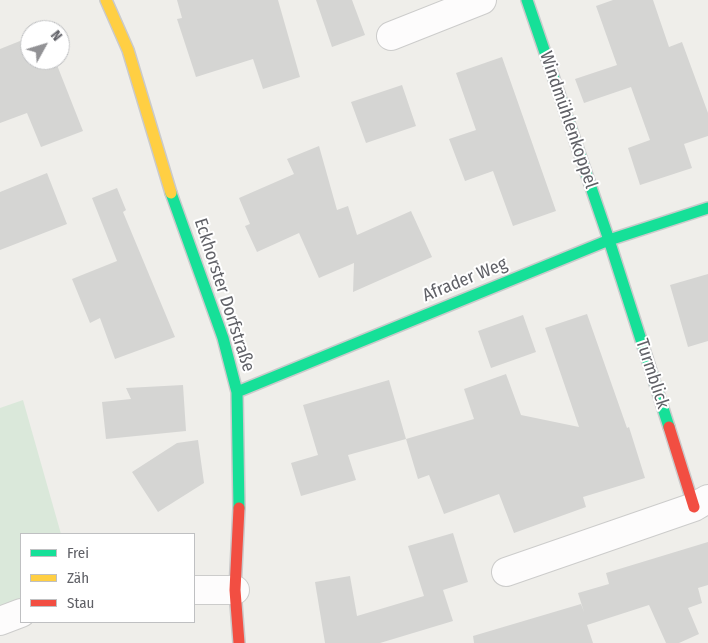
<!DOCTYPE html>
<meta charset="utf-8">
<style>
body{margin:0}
#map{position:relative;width:708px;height:643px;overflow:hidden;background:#efeeea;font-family:"Fira Sans Condensed",sans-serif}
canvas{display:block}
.legend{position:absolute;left:20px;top:533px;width:175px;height:90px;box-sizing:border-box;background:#fff;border:1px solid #bfc0c2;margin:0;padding:6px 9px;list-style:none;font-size:15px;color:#606167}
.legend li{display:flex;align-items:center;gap:10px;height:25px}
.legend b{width:25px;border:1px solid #bfc0c2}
.north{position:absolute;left:20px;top:20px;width:50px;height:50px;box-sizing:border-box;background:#fff;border:1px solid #bfc0c2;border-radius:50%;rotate:51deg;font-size:14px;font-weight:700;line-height:20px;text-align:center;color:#606167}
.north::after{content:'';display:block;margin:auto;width:18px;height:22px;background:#929295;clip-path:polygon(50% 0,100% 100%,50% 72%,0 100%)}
</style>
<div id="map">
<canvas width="708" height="643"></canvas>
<ul class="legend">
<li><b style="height:6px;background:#16e098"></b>Frei</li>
<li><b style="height:6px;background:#ffcf43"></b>Zäh</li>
<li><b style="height:6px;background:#f24e42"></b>Stau</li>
</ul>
<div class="north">N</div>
</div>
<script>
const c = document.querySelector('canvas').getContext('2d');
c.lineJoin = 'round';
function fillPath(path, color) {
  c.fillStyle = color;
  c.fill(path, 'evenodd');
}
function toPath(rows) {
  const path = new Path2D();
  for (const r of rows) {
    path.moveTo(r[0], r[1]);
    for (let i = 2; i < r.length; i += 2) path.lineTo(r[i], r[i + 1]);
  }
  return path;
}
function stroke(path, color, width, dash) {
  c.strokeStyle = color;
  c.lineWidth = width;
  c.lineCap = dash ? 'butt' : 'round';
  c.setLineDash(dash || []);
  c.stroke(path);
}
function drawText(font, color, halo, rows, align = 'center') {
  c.font = font + ' "Fira Sans Condensed",sans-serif';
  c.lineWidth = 4;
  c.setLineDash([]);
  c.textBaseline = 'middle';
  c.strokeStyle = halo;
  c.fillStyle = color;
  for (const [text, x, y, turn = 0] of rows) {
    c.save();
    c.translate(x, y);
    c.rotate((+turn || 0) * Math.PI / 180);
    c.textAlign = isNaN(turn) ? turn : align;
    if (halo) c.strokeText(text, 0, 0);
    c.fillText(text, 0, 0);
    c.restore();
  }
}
const green = toPath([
 [23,400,61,534,21,534,21,607,0,616,0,408]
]);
const building = toPath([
 [177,0,278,0,300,77,263,89,253,59,196,77,177,19,182,18],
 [316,0,352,0,365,35,332,47],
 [613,0,653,0,669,47,682,42,708,113,708,136,684,144,692,168,640,185,628,148,650,140,631,87,584,103,575,79,617,65,596,6],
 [30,37,30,60,55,60,83,131,41,147,27,113,0,123,0,49],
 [502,57,556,211,513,226,493,171,465,181,449,139,476,130,456,73],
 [402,85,416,126,366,143,351,102],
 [319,146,337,210,348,206,357,235,411,211,432,257,353,292,354,263,319,278,299,233,257,252,245,226,250,224,239,198,294,174,287,159],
 [47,173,67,224,0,250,0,192],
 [117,188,126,210,123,212,175,337,115,359,100,318,90,323,72,279,117,261,92,198],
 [708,274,708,341,688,347,670,285],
 [587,314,627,428,629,427,645,478,583,497,586,507,514,533,499,494,444,514,429,475,418,479,406,439,474,419,464,389,506,374,521,415,579,427,545,328],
 [523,315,536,352,491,368,478,331],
 [389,380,406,439,348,455,356,480,301,496,291,463,318,455,303,405],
 [183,385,186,431,106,439,102,402,131,399,126,388],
 [198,440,204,483,158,512,132,472,177,443],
 [453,533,468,582,443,590,453,621,380,643,325,643,315,582,350,576,357,616,424,596,408,546],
 [708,542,708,585,698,588,702,603,688,608,699,634,679,643,666,643,649,605,587,625,593,643,474,643,473,636,581,604,584,612,578,593,609,584,606,573]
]);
const street = toPath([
 [391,36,482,0],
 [506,572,694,507,708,499],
 [194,590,235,590],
 [0,621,21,613]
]);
const fast = toPath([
 [527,0,609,240,669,427],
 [171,193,223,338,237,392,239,508],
 [237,392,609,240,708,208]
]);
const slow = toPath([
 [106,0,128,50,171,193]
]);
const jam = toPath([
 [669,427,694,507],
 [239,508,235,590,239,643]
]);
const streetNames = [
 ["Windmühlenkoppel",568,120,71],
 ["Afrader Weg",465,280,-22],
 ["Eckhorster Dorfstraße",224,295,72],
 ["Turmblick",652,374,72]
];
fillPath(green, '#dae8da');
fillPath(building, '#d5d5d3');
stroke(street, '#cccccb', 30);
stroke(fast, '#cacacb', 14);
stroke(slow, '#cacacb', 14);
stroke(jam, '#cacacb', 14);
stroke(street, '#fdfcfc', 28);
stroke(fast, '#16e098', 11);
stroke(slow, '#ffcf43', 11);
stroke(jam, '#f24e42', 11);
drawText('18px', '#606167', '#fff', streetNames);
</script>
